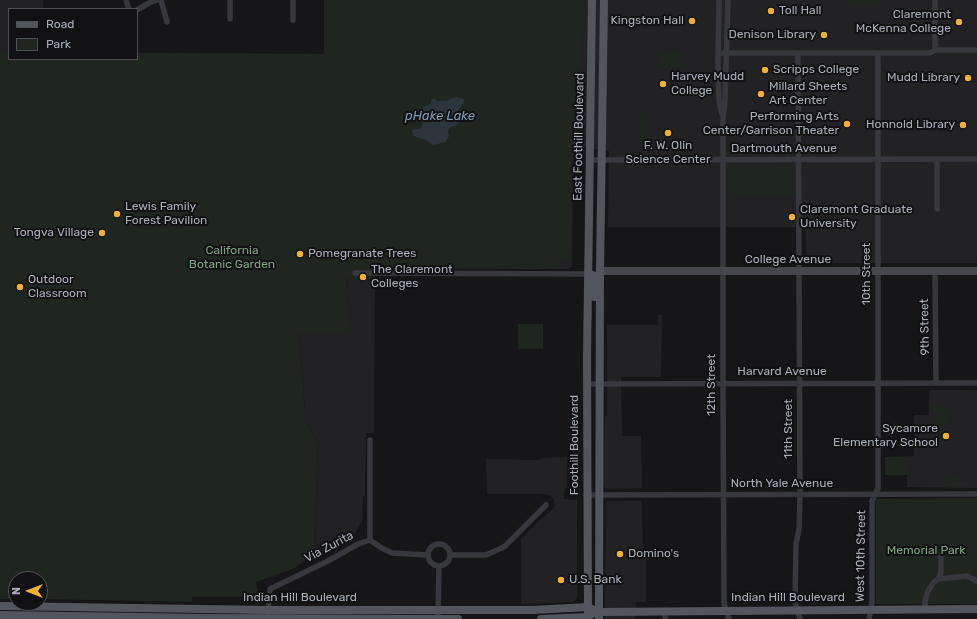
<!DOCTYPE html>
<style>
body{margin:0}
#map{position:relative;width:977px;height:619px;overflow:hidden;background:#161618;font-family:Rubik,sans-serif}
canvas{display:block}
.legend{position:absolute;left:8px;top:8px;width:130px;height:52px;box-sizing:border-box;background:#111113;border:1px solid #4d4f55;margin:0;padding:5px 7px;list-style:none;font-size:12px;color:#a8adb8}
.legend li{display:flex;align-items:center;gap:8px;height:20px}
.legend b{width:20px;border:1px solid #4d4f55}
.north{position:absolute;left:8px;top:571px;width:40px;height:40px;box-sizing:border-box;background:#111113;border:1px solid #4d4f55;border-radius:50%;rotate:270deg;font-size:11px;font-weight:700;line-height:16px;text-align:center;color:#a8adb8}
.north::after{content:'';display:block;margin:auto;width:14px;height:18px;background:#f2b134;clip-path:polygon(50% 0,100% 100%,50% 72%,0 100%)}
</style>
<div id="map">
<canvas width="977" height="619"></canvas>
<ul class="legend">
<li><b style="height:5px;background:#53555c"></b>Road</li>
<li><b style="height:11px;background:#1e261f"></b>Park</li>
</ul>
<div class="north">N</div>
</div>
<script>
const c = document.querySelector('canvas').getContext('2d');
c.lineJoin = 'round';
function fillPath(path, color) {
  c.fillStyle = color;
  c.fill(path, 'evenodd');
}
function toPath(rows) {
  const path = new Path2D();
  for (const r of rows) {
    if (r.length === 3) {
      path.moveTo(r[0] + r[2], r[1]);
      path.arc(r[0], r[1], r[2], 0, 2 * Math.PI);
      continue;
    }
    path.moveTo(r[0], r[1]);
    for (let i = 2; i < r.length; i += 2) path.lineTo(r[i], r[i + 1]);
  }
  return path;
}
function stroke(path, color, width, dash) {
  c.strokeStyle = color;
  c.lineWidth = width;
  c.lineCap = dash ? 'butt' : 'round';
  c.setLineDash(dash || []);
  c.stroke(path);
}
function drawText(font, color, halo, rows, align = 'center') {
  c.font = font + ' Rubik,sans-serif';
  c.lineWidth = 4;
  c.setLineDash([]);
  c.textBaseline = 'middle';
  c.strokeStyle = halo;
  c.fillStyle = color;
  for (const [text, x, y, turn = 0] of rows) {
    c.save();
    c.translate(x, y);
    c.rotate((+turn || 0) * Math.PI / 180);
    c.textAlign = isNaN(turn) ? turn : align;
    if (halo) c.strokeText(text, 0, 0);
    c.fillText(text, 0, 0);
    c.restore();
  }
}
const built = toPath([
 [0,0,43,0,43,9,9,9,9,59,137,59,137,53,324,54,324,0,977,0,977,263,806,263,805,227,608,227,609,151,583,147,582,150,573,160,572,266,569,269,375,269,374,433,366,433,365,496,363,497,362,521,352,538,334,550,314,553,318,442,306,424,299,333,349,333,346,278,0,207],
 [658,315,662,315,661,377,621,377,622,436,641,436,642,488,606,489,603,486,605,417,607,416,607,325,658,325],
 [929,390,977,390,977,488,907,487,907,475,885,475,885,457,914,456,914,415,929,415],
 [567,457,567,487,564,490,564,499,578,500,577,506,577,598,573,602,521,604,521,539,542,518,553,509,555,505,554,500,551,496,545,494,487,494,486,459,539,460,543,458],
 [607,501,642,501,643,553,646,553,646,602,636,602,635,619,605,619,606,503]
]);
const green = toPath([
 [324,0,583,0,580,149,577,154,572,157,571,260,556,260,556,267,367,268,355,270,355,276,346,278,350,333,299,333,306,424,318,442,314,553,295,568,256,582,258,593,262,593,261,597,192,597,192,602,40,599,40,579,16,579,16,599,0,599,0,53,9,53,9,59,137,59,137,53,324,54],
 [851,0,881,0,881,6,848,6],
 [659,51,680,52,680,67,658,67],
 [638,115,646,115,646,142,638,142],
 [730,167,792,167,792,195,730,195],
 [518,324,543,324,543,349,518,349],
 [934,406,948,406,947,414,934,414],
 [934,416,948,416,947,425,934,425],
 [885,457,908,457,908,475,885,475],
 [950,476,961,476,961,488,939,487],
 [977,498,977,604,876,604,876,499]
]);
const water = toPath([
 [456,97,464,99,464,102,459,110,461,120,457,125,451,127,448,130,449,136,446,142,433,145,426,140,414,136,412,132,413,130,421,128,425,116,423,109,425,106,431,103,431,100,434,98,437,101,446,101]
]);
const street = toPath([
 [126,0,129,9],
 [161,0,167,22],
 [719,0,718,61,719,101,722,114],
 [728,0,725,101,723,118,723,384,724,603,729,619],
 [935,0,935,50],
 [137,10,149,3,157,0],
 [230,19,230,0],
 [293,20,293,0],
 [718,53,930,53,935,50,977,50],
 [798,53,800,495,799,529,796,544,795,602,800,619],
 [590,160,977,159],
 [937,209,937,159],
 [935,271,936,383],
 [355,273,588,274],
 [587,384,977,383],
 [587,495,977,494],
 [370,540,370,440],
 [439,555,11],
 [450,555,486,555,504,547,546,505],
 [938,579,941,573,941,551],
 [925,609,925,601,928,591,934,582,938,579,967,576,977,581],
 [268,613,270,589,328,561,358,544,370,540,380,547,392,553,428,555],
 [438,619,439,566],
 [665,619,665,610],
 [869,619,872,603,872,501,878,488,878,53]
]);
const secondary = toPath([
 [600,271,977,271]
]);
const primary = toPath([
 [588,274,593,275,594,278,594,297],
 [0,606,269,610,533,610,588,607,598,612,977,609],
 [0,615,208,618,458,619],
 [541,619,588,617,592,614],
 [588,619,587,358,592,0],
 [599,619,600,271,604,0]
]);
const markers = [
 [771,11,4,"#f2b134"],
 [692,21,4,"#f2b134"],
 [959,22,4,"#f2b134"],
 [824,35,4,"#f2b134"],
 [765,70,4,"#f2b134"],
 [968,78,4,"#f2b134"],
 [663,84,4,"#f2b134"],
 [761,94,4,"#f2b134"],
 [847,124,4,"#f2b134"],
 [963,125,4,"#f2b134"],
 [668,133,4,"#f2b134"],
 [117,214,4,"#f2b134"],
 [792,217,4,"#f2b134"],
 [102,233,4,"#f2b134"],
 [300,254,4,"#f2b134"],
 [363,277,4,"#f2b134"],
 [20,287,4,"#f2b134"],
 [946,436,4,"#f2b134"],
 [620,554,4,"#f2b134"],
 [561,580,4,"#f2b134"]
];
const poiNames = [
 ["Toll Hall",779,11],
 ["Claremont",951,15,"right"],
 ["McKenna College",951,29,"right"],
 ["Kingston Hall",684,21,"right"],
 ["Denison Library",816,35,"right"],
 ["Scripps College",773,70],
 ["Harvey Mudd",671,77],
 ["College",671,91],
 ["Mudd Library",960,78,"right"],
 ["Millard Sheets",769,87],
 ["Art Center",769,101],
 ["Performing Arts",839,117,"right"],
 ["Center/Garrison Theater",839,131,"right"],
 ["Honnold Library",955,125,"right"],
 ["F. W. Olin",668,146,"center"],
 ["Science Center",668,160,"center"],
 ["Lewis Family",125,207],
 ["Forest Pavilion",125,221],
 ["Claremont Graduate",800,210],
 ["University",800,224],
 ["Tongva Village",94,233,"right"],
 ["Pomegranate Trees",308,254],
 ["The Claremont",371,270],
 ["Colleges",371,284],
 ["Outdoor",28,280],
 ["Classroom",28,294],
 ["Sycamore",938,429,"right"],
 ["Elementary School",938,443,"right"],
 ["Domino's",628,554],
 ["U.S. Bank",569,580]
];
const streetNames = [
 ["East Foothill Boulevard",579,137,-89],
 ["Dartmouth Avenue",784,149],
 ["College Avenue",788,260],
 ["10th Street",867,274,-90],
 ["9th Street",925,327,-91],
 ["Harvard Avenue",782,372],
 ["12th Street",712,385,-90],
 ["11th Street",789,429,-90],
 ["Foothill Boulevard",575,445,-90],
 ["North Yale Avenue",782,484],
 ["Via Zurita",329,547,-28],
 ["West 10th Street",861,556,-89],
 ["Indian Hill Boulevard",300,598],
 ["Indian Hill Boulevard",788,598]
];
const parkNames = [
 ["California",232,251],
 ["Botanic Garden",232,265],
 ["Memorial Park",926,551]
];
const waterNames = [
 ["pHake Lake",440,116]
];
fillPath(built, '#222225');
fillPath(green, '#1e261f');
fillPath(water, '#2c353c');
stroke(street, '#37383d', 5.5);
stroke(secondary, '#45474d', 8);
stroke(primary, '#53555c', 8);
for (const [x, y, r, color] of markers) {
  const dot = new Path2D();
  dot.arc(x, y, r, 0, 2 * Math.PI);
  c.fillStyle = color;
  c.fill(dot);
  stroke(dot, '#111113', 1.5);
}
drawText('12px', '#a8adb8', '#111113', poiNames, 'left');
drawText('12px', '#a8adb8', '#111113', streetNames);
drawText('12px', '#7fa381', '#111113', parkNames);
drawText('italic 13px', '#7f9bb3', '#111113', waterNames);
</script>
